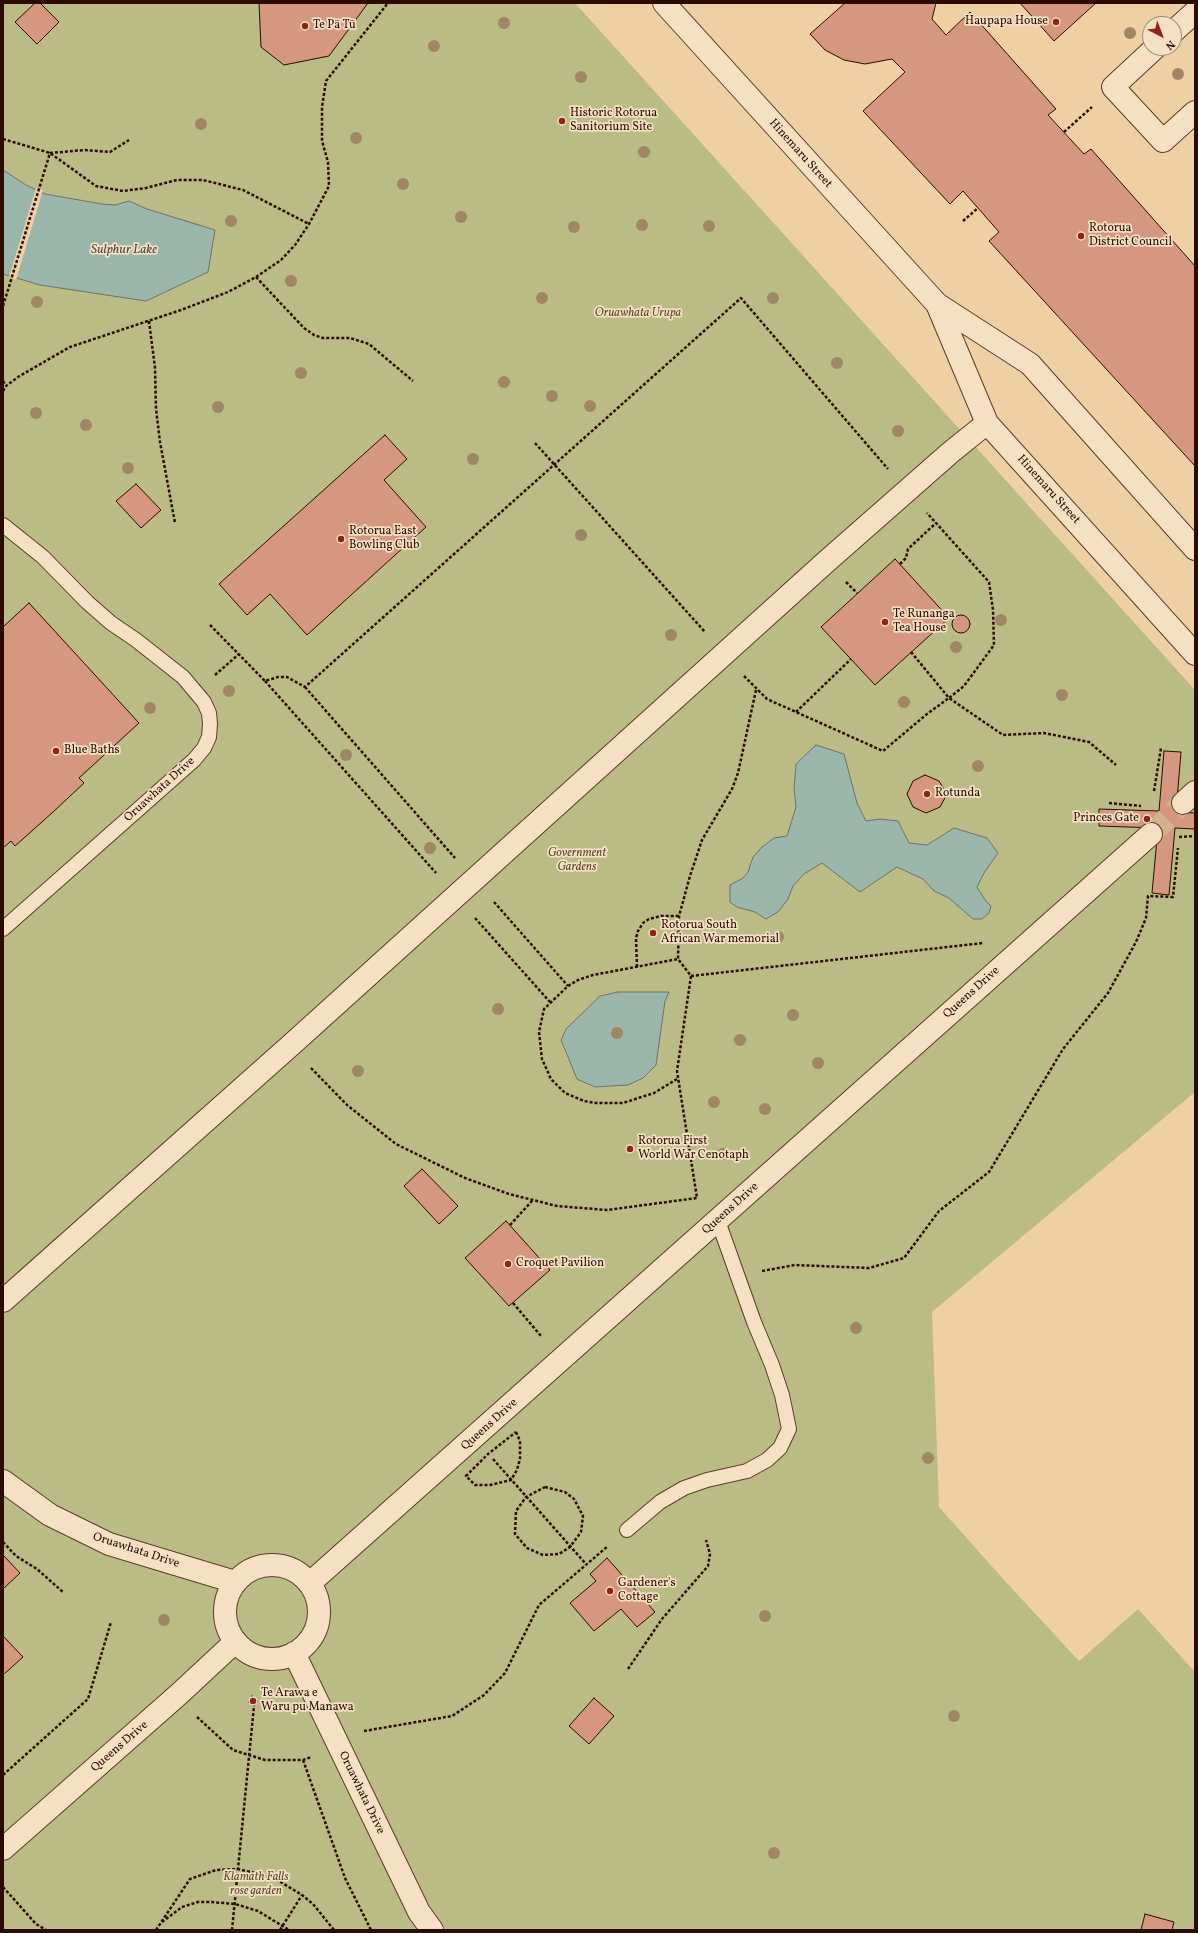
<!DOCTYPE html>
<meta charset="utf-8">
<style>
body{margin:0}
#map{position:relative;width:1198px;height:1933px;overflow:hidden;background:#efd0a4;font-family:Vollkorn,serif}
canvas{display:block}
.frame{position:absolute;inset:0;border:4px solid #2b0b00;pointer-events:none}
.north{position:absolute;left:1142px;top:16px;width:40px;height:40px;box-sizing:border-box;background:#f5e0c4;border:1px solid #a48b76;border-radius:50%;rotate:138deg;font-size:11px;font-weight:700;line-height:16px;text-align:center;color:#2b0b00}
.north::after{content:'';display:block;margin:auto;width:14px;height:18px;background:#8f2418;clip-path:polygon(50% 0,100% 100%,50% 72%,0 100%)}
</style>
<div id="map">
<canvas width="1198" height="1933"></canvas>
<div class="frame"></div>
<div class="north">N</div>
</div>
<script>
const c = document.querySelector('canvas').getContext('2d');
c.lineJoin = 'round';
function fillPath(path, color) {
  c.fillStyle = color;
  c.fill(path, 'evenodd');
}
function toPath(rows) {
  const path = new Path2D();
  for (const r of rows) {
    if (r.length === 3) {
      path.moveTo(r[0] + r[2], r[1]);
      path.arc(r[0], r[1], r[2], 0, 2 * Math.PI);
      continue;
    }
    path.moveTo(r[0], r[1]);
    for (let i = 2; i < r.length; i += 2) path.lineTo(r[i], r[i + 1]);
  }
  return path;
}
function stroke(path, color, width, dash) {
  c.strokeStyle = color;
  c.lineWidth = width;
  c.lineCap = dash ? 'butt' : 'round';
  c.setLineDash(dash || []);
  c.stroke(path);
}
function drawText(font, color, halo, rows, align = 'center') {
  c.font = font + ' Vollkorn,serif';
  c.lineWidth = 3.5;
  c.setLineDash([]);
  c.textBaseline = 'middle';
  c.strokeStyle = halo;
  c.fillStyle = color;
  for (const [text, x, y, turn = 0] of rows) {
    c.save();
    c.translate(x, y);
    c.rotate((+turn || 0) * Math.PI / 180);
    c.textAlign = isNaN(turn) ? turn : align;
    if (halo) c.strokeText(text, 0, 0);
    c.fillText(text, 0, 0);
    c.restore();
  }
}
const green = toPath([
 [3,3,575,3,1195,690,1195,1092,932,1312,939,1507,1005,1581,1079,1661,1138,1609,1195,1672,1195,1930,3,1930]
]);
const water = toPath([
 [3,170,26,185,45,194,102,204,115,205,129,201,147,209,215,230,208,272,146,301,40,285,3,274,3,170],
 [816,745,844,754,857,803,866,821,880,819,898,821,909,843,927,845,954,828,987,838,998,853,984,873,977,887,985,900,991,906,989,913,982,919,973,919,949,898,934,891,923,879,897,867,860,892,822,863,804,874,793,886,788,899,778,912,766,919,755,912,737,907,730,902,730,885,743,878,748,872,753,857,762,847,774,838,787,836,796,807,794,789,796,764,816,745],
 [618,992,669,992,665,1001,656,1065,643,1078,628,1085,595,1087,577,1079,561,1040,566,1029,600,996,618,992]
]);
const pier = toPath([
 [36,188,43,190,16,280,9,277]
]);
const building = toPath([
 [35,3,40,3,59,22,37,44,15,22,35,3],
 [259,3,368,3,329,56,284,65,261,47,259,3],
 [845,3,936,3,932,19,946,35,970,12,1056,109,1048,115,1084,154,1091,149,1195,266,1195,466,989,241,999,232,963,191,950,204,863,111,905,72,892,59,865,64,844,60,825,50,810,34,845,3],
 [1020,3,1096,3,1054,41,1020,3],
 [385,435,407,459,384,480,426,527,307,635,270,594,247,615,219,584,385,435],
 [136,484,161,510,141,528,116,501,136,484],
 [895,559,949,618,875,685,821,627,895,559],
 [29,603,139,723,79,778,84,783,52,813,15,846,11,841,3,848,3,627,29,603],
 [961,624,9],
 [1164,751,1181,752,1176,812,1195,813,1195,829,1175,828,1169,895,1152,893,1158,828,1099,826,1099,809,1159,811,1164,751],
 [925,775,939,781,947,794,940,807,926,813,913,807,907,794,913,781,925,775],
 [422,1169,458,1206,439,1224,404,1186,422,1169],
 [506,1221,550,1270,509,1306,465,1258,506,1221],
 [3,1555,20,1573,3,1589,3,1555],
 [607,1558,655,1612,637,1627,621,1609,594,1631,570,1603,596,1581,590,1574,607,1558],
 [3,1636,23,1657,3,1675,3,1636],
 [252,1696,258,1701,254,1706,248,1702,252,1696],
 [594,1698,614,1716,589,1744,569,1726,594,1698],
 [1145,1914,1174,1922,1172,1930,1141,1930,1145,1914]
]);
const streetTunnel = toPath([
 [1151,834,1183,803]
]);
const path = toPath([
 [1064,132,1092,107],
 [3,139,50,153,96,186,123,191,146,188,177,180,203,180,243,190,309,224],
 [963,221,978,208],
 [256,277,304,328,314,335,323,338,350,338,369,344,413,381],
 [3,306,50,153,85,150,110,152,129,140],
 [149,321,155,368,156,409,160,442,175,523],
 [3,381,6,386],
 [3,391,6,386,18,377,70,347,181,310,228,292,256,277,281,260,295,245,309,224,329,186,328,162,322,141,322,107,326,81,388,3],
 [535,443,705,632],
 [900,564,906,558,908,549,936,523],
 [846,582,857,593],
 [210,625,265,681,278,677,287,677,305,687,741,298,888,469],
 [911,652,949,698,964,686,994,645,993,610,989,582,927,513],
 [215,675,239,654],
 [744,676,767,699,883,751,927,714,949,698,1003,735,1044,733,1089,742,1116,765],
 [265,681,436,873],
 [305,687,455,858],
 [796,712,851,659],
 [1154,791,1161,748],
 [1109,803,1141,806],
 [1179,837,1195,836],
 [494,902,568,986],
 [475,918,550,1002],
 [637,967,636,938,638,931,643,923,649,919,661,916,679,916],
 [691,976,983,943],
 [311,1068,347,1105,396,1144,465,1178,509,1194,557,1206,607,1210,697,1198,677,1071,691,976,678,959,679,916,690,876,702,840,732,789,738,773,756,690],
 [677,1079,654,1093,623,1103,596,1103,584,1101,565,1093,551,1079,542,1059,539,1032,544,1009,568,986,578,980,593,975,678,959],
 [510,1225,532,1201],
 [762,1271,795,1265,869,1268,904,1258,939,1211,989,1172,1063,1049,1108,993,1136,942,1146,918,1148,896,1173,897,1178,848],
 [513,1303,541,1336],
 [516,1432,520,1441,520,1459,517,1470,511,1480,490,1485,475,1485,466,1476,488,1454,516,1432],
 [493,1459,586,1564],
 [545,1487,565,1492,574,1499,583,1516,581,1532,570,1547,559,1554,543,1555,527,1548,515,1534,516,1511,526,1497,545,1487],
 [3,1542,16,1556,37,1569,64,1593],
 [628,1669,662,1619,708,1566,710,1554,706,1540],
 [197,1717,233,1750,265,1760,303,1760,311,1757],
 [364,1731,452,1716,484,1695,505,1673,539,1605,608,1546],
 [303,1760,345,1878,371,1930],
 [3,1775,88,1699,111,1622],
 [3,1887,36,1924,46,1930],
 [162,1922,182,1907,198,1902,211,1902,235,1904,258,1911,289,1930],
 [156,1930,190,1879,216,1870,238,1869,263,1875,279,1881,302,1895,313,1904,334,1930],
 [232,1930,254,1706],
 [280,1930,302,1895]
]);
const lane = toPath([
 [3,525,43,557,87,602,111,623,136,640,183,677,204,702,209,713,210,724,209,737,204,748,194,760,3,929],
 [627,1530,660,1502,684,1488,707,1480,747,1471,767,1460,780,1448,789,1429,782,1395,772,1365,754,1322,718,1221]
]);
const street = toPath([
 [664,3,937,304,1030,364,1195,549],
 [1174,31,1195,12],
 [1155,48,1113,87,1163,141,1195,112],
 [937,304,987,423,1195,654],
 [1183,803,1195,792],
 [3,1301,291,1045,827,561,951,452,987,423],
 [3,1481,50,1515,109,1544,235,1582],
 [272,1612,47],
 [310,1583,1151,834],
 [294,1653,419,1912,432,1930],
 [3,1849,178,1695,235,1642]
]);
const trees = [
 [504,23],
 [1130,33],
 [434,46],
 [1178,74],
 [581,77],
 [201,124],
 [356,138],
 [644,152],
 [403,184],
 [461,217],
 [231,221],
 [642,225],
 [709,226],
 [574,227],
 [291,281],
 [542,298],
 [773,298],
 [37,302],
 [837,363],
 [301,373],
 [504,382],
 [552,396],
 [590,406],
 [218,407],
 [36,413],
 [86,425],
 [898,431],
 [473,459],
 [128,468],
 [581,535],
 [1001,620],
 [671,635],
 [956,647],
 [229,691],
 [1062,695],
 [904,702],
 [150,708],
 [346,755],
 [978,766],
 [430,848],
 [778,937],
 [498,1009],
 [793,1015],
 [617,1033],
 [740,1040],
 [818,1063],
 [358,1071],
 [714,1102],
 [765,1109],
 [723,1154],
 [856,1328],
 [928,1458],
 [765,1616],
 [164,1620],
 [954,1716],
 [774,1853]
];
const markers = [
 [1056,22,4,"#8f2418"],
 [305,26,4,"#8f2418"],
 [562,121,4,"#8f2418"],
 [1081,236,4,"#8f2418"],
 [341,539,4,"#8f2418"],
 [885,622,4,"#8f2418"],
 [56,751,4,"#8f2418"],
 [927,794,4,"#8f2418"],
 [1147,819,4,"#8f2418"],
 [653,933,4,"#8f2418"],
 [630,1149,4,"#8f2418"],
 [508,1264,4,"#8f2418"],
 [610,1591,4,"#8f2418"],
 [253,1701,4,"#8f2418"]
];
const poiNames = [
 ["Haupapa House",1048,22,"right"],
 ["Te Pā Tū",313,26],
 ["Historic Rotorua",570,114],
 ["Sanitorium Site",570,128],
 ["Rotorua",1089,229],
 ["District Council",1089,243],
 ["Rotorua East",349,532],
 ["Bowling Club",349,546],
 ["Te Runanga",893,615],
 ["Tea House",893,629],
 ["Blue Baths",64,751],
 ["Rotunda",935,794],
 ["Princes Gate",1139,819,"right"],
 ["Rotorua South",661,926],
 ["African War memorial",661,940],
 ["Rotorua First",638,1142],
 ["World War Cenotaph",638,1156],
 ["Croquet Pavilion",516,1264],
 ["Gardener's",618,1584],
 ["Cottage",618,1598],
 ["Te Arawa e",261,1694],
 ["Waru pu Manawa",261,1708]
];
const streetNames = [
 ["Hinemaru Street",800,154,48],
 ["Hinemaru Street",1048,490,48],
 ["Oruawhata Drive",160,790,-42],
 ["Queens Drive",972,993,-42],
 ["Queens Drive",731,1209,-42],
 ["Queens Drive",490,1425,-42],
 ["Oruawhata Drive",136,1551,18],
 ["Queens Drive",120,1747,-41],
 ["Oruawhata Drive",361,1793,64]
];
const parkNames = [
 ["Oruawhata Urupa",638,314],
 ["Government",577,854],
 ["Gardens",577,868],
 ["Klamath Falls",256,1878],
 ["rose garden",256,1892]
];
const waterNames = [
 ["Sulphur Lake",124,251]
];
fillPath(green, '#bbbb85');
fillPath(water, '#9ab6ab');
stroke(water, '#6e7267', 1);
fillPath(pier, '#efd0a4');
fillPath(building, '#d69780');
stroke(building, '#2b0b00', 1);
stroke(streetTunnel, '#d2b28b', 22, [22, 11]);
stroke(lane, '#5c3c29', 16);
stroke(street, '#5c3c29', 24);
stroke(path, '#2b0b00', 2.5, [3, 2]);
stroke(lane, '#f5e0c4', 14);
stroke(street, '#f5e0c4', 22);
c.fillStyle = '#9f8664';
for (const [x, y] of trees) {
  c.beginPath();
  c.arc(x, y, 6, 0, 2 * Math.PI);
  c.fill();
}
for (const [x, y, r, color] of markers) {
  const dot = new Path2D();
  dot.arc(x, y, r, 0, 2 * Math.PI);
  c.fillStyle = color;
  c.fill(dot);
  stroke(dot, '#f5e0c4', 1.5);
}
drawText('12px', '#2b0b00', '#f5e0c4', poiNames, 'left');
drawText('12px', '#2b0b00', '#f5e0c4', streetNames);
drawText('italic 12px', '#5d492f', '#f5e0c4', parkNames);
drawText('italic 13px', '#52473c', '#f5e0c4', waterNames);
</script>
